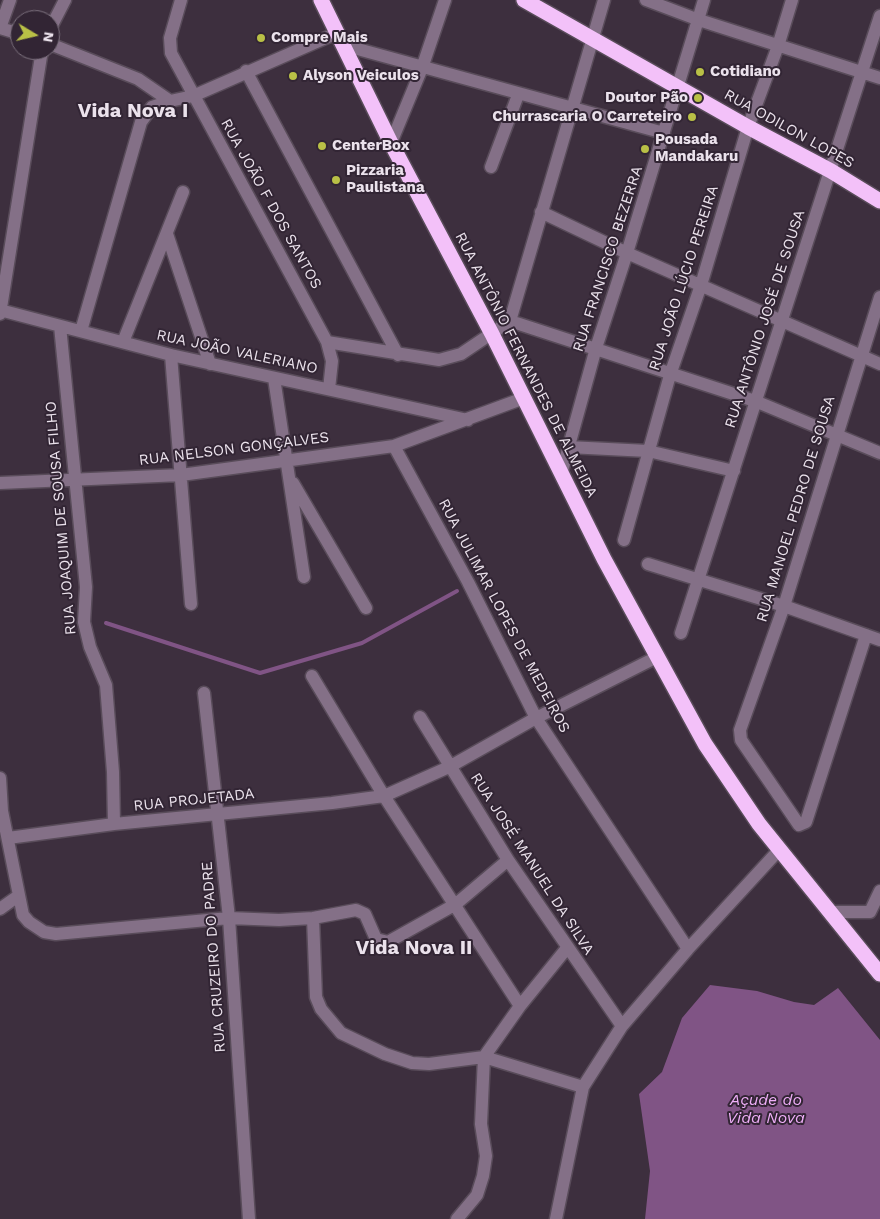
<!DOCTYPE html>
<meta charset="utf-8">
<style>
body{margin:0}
#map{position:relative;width:880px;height:1219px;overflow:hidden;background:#3d2f3e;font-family:"Work Sans",sans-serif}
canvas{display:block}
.north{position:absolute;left:10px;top:10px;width:50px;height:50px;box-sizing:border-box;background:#322534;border:1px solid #7c717e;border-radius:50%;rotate:99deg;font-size:14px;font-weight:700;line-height:20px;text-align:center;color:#ebe2ec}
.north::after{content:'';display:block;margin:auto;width:18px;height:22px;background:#b9c046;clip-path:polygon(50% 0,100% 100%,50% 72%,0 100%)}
</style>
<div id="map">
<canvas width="880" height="1219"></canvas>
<div class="north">N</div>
</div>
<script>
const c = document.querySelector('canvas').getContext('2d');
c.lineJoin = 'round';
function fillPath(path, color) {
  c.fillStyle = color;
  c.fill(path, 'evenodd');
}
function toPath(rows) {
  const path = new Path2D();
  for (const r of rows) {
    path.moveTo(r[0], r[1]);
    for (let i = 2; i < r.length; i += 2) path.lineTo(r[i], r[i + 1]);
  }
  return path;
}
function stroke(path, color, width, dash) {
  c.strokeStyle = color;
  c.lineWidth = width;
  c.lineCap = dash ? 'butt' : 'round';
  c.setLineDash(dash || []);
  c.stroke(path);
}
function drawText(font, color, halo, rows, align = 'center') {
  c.font = font + ' "Work Sans",sans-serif';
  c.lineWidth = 4;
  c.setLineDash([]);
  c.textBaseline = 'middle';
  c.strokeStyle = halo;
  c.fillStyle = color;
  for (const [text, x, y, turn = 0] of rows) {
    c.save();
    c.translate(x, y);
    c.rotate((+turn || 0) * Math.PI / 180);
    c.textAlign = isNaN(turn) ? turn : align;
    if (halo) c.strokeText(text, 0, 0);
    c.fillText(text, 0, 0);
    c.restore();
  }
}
const water = toPath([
 [710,985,757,991,794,1002,814,1005,838,988,880,1040,880,1219,645,1219,650,1171,639,1094,662,1072,682,1018]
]);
const stream = toPath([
 [106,623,260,673,362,643,457,591]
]);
const minor = toPath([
 [181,0,170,38,171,53,327,342,332,361,329,389],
 [646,0,699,20,880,78],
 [0,28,10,0],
 [0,28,20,34],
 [50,29,65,0],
 [50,44,138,79,170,101,193,96,337,33],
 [343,45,664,133],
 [246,71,398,355],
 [391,143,422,68,445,0],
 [491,167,518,95],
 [541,212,627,253,880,364],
 [167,234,210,364],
 [0,310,171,355,468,420],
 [0,314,42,50],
 [510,321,755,401,880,453],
 [60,326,86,587,84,622,90,647,106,685,113,772,114,824],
 [81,331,141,122,152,107,170,101],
 [123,342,183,192],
 [327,342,439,360,461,354,510,321,604,0],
 [171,355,191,604],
 [274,378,304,577],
 [394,446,468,582,536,718,688,949],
 [568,447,648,451,734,471],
 [562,471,596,348,627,253,704,0],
 [0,483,181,475,394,446,524,398],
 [293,483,366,608],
 [624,540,670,375,701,285,748,127,778,46,792,0],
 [648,564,784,606,880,640],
 [681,633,880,16],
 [866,635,806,822,799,825,741,740,740,730,784,606,880,297],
 [312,676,384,796,520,1006],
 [204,693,229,918,249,1219],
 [420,717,508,860,622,1026],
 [0,778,2,811,23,915,29,922,44,932,56,934,229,918,279,920,313,918,356,910,365,914,376,939,388,942,456,904,508,860],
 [8,838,114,824,332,803,384,796,449,767,536,718,657,657],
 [0,909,18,896],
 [829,912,870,912,880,891],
 [313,918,316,997,321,1009,341,1033,385,1054,412,1063,429,1064,484,1057,583,1087],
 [457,1219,477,1195,483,1176,486,1156,481,1124,484,1057,520,1006,567,948],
 [556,1219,583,1087,622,1026,688,949,779,850]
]);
const highway = toPath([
 [321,0,391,143,492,334,604,559,705,744,759,824,880,974],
 [524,0,748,127,831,171,880,201]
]);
const markers = [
 [261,38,5,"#b9c046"],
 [700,72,5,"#b9c046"],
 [293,76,5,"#b9c046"],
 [698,98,5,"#b9c046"],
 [692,117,5,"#b9c046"],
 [322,146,5,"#b9c046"],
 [645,149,5,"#b9c046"],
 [336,180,5,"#b9c046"]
];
const poiNames = [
 ["Compre Mais",271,38],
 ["Cotidiano",710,72],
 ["Alyson Veiculos",303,76],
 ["Doutor Pão",688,98,"right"],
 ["Churrascaria O Carreteiro",682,117,"right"],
 ["Pousada",655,140],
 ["Mandakaru",655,157],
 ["CenterBox",332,146],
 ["Pizzaria",346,171],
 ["Paulistana",346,188]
];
const streetNames = [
 ["RUA ODILON LOPES",789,129,29],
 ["RUA JOÃO F DOS SANTOS",271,204,61],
 ["RUA FRANCISCO BEZERRA",608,259,-72],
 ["RUA JOÃO LÚCIO PEREIRA",684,278,-72],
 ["RUA ANTÔNIO JOSÉ DE SOUSA",765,319,-72],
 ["RUA JOÃO VALERIANO",237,352,12],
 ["RUA ANTÔNIO FERNANDES DE ALMEIDA",526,365,63],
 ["RUA NELSON GONÇALVES",234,449,-7],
 ["RUA MANOEL PEDRO DE SOUSA",796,509,-73],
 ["RUA JOAQUIM DE SOUSA FILHO",61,518,-95],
 ["RUA JULIMAR LOPES DE MEDEIROS",504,616,62],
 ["RUA PROJETADA",194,800,-6],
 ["RUA JOSÉ MANUEL DA SILVA",532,864,57],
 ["RUA CRUZEIRO DO PADRE",214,957,-94]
];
const waterNames = [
 ["Açude do",766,1100],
 ["Vida Nova",766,1118]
];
const districtNames = [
 ["Vida Nova I",133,111],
 ["Vida Nova II",414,948]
];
fillPath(water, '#805485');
stroke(stream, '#805485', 4);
stroke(minor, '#594c5a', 15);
stroke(highway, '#594c5a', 18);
stroke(minor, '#847087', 12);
stroke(highway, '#f3c1f9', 15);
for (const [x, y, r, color] of markers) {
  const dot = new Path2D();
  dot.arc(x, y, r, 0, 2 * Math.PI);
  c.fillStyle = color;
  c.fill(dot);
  stroke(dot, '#322534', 2);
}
drawText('bold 15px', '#ebe2ec', '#322534', poiNames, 'left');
drawText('15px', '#ebe2ec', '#322534', streetNames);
drawText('italic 16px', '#f0aff9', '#322534', waterNames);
drawText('bold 20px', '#ebe2ec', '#322534', districtNames);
</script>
